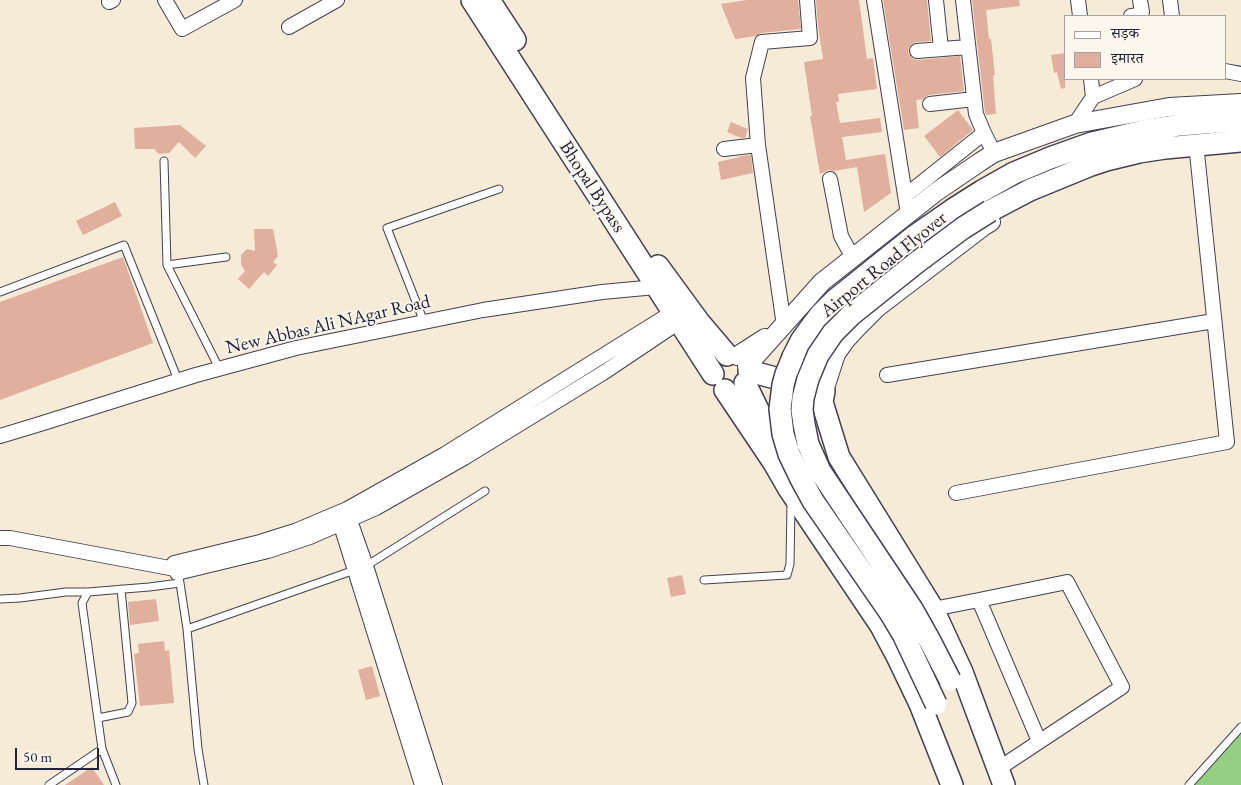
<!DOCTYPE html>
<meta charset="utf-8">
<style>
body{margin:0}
#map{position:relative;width:1241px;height:785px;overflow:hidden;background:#f5ebd6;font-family:"EB Garamond","Noto Serif Devanagari",serif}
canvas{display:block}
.legend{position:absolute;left:1064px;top:15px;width:162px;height:65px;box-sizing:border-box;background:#fbf7ec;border:1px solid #a4a2a5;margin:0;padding:6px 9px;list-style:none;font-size:15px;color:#22223b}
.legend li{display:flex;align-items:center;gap:10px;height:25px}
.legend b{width:25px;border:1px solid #a4a2a5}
.scale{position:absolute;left:15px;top:748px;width:84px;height:22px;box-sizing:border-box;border:2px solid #22223b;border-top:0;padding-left:6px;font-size:15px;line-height:18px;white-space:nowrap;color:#22223b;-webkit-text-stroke:4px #fbf7ec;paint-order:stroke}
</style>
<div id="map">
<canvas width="1241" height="785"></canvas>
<ul class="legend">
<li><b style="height:6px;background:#fff"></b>सड़क</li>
<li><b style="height:14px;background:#e0af9e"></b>इमारत</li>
</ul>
<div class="scale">50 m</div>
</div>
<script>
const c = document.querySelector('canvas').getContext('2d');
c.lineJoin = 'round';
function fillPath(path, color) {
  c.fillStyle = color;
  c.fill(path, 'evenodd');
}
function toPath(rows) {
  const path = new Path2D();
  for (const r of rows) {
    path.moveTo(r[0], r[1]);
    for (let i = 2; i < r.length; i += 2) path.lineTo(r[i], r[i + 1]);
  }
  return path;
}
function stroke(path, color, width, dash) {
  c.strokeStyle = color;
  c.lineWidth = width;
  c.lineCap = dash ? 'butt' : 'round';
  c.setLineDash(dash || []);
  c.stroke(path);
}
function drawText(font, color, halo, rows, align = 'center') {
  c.font = font + ' "EB Garamond",serif';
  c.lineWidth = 4;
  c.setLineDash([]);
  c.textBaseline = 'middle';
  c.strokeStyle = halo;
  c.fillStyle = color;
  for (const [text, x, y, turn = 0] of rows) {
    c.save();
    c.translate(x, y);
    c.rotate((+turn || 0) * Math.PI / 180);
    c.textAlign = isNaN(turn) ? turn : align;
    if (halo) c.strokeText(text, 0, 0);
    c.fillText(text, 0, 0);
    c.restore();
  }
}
const green = toPath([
 [1241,732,1241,785,1194,785]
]);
const building = toPath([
 [747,0,798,0,801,29,761,33,756,36,735,39,721,4],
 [816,0,859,0,867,59,873,58,877,89,838,94,839,102,836,102,840,123,880,118,882,132,842,137,846,160,885,154,891,193,864,212,857,167,834,171,829,170,820,174,810,116,812,116,804,62,823,59,818,26],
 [883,0,927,0,931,41,916,42,912,44,909,48,908,52,910,56,913,59,918,60,960,56,964,91,929,95,925,97,923,99,916,100,919,128,904,130],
 [972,0,1019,0,1020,6,986,10,989,39,991,39,995,75,993,75,996,114,986,115,985,112],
 [1065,53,1065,88,1061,89,1057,72,1054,73,1051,55],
 [958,110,973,130,940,157,924,136],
 [731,122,748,129,745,138,741,138,727,132],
 [180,125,206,146,195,158,179,142,169,153,159,154,154,149,135,149,134,128],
 [751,155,753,173,721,180,718,162,740,157,740,156],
 [115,202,122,216,83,235,76,221],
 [254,229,273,229,278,256,273,262,277,265,268,276,264,272,249,289,238,279,245,271,241,264,241,255,247,249,255,251],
 [123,257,153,343,0,400,0,302],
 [682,575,686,594,671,597,667,578],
 [156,599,159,621,130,625,128,602],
 [164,641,165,651,169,650,174,703,140,706,134,654,139,653,138,644],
 [372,666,380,696,366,700,358,670],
 [92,767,104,785,65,785]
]);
const service = toPath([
 [164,161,167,265,219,368],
 [167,265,226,257],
 [0,292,124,245,178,380],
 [424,322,387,228,499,189],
 [704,580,787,575,790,564,791,504],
 [180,583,187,629,198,749,204,785],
 [88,592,82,603,102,749,116,785],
 [0,599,20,598,66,592,88,592,149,587,180,583,179,578],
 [187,629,366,566,485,491],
 [98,718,128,712,132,703,121,589],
 [49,785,102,749],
 [1189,785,1241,727]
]);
const minor = toPath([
 [165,0,182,29,235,0],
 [874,0,908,214],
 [936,0,941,49],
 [963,0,976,114,984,133,994,153],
 [1078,0,1080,16],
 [1170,0,1172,16],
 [109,2,113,0],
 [1131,16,1139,15,1142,12,1140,0],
 [289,27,337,0],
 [917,51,968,47],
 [1225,71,1241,74],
 [1091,79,1093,97],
 [930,104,974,99],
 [1075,124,1093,97,1135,79],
 [724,149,758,145],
 [830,179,841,236,853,258],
 [905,196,984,133],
 [784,326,758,145,753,78,762,42,810,38,807,0],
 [887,375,1214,321],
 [0,436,43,423,196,375,296,348,483,310,602,292,656,287,663,285],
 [956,493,1227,442,1197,153],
 [347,512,366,566,435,785],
 [338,516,422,785],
 [0,538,10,538,175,569,174,563,260,542,295,531,347,509,445,454,673,312],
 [177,573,268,551,310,537,376,508,464,458,603,373,679,322],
 [979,600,1067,582,1122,687,998,769],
 [933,609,979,600,1039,741]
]);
const tertiary = toPath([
 [737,356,765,338],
 [747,366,822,282,936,192,980,162,994,153,1075,124,1169,107,1241,103],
 [824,391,836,354,845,341,856,329,878,307,984,226,991,222]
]);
const primary = toPath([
 [472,0,713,374],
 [489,0,515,40],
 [990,211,1030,190,1091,165,1106,160,1139,152,1165,148,1241,141],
 [658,266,699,322,727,355],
 [793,357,801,341,814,323,821,314,835,300,916,235,952,210,982,191,1014,173,1050,158,1092,143,1148,130,1180,125,1241,120],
 [749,371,824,391,822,402,839,457,933,609,962,672,1004,785],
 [745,383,764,422,769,444],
 [725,390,774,463,789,489,881,626,897,656,920,704,952,785]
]);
const primaryBridge = toPath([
 [793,357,786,374,783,385,780,409,783,434,789,454,801,479,813,501,891,614,903,634,936,704],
 [950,680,930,641,912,609,820,471,808,444,804,424,802,410,803,398,808,379,818,355,833,333,851,315,916,263,963,228,990,211]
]);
const streetNames = [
 ["Bhopal Bypass",592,187,57],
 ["Airport Road Flyover",884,265,-39],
 ["New Abbas Ali NAgar Road",328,325,-13]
];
fillPath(green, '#93ce82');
fillPath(building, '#e0af9e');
stroke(service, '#424052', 9);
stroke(minor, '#424052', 16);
stroke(tertiary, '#424052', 20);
stroke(primary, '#424052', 24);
stroke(service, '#fff', 7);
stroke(minor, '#fff', 14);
stroke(tertiary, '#fff', 18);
stroke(primary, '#fff', 21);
stroke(primaryBridge, '#424052', 24, []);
stroke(primaryBridge, '#fff', 21);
drawText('19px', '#22223b', '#fbf7ec', streetNames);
</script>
